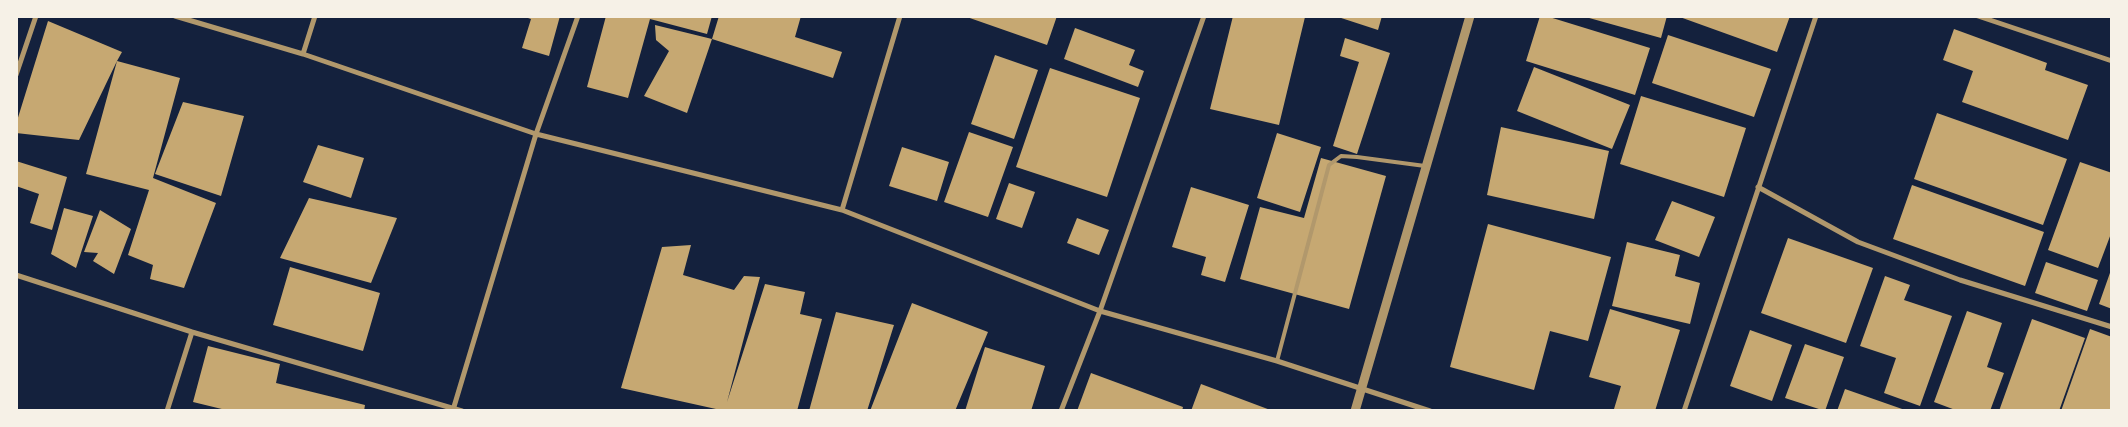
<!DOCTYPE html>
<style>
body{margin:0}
#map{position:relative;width:2128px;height:427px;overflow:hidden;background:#14213d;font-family:"Source Sans 3",sans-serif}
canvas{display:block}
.frame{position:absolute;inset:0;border:18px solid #f6f1e7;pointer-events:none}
</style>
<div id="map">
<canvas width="2128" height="427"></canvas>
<div class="frame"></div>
</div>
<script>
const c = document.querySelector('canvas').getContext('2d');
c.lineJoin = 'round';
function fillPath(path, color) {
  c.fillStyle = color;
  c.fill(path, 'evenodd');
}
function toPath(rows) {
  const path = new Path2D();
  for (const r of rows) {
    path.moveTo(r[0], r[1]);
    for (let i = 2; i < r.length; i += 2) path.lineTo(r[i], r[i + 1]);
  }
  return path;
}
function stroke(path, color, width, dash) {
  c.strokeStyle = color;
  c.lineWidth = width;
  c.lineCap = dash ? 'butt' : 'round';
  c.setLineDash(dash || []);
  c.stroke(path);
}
const building = toPath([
 [522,16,560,16,549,56,522,48,531,19],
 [606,16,712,16,707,34,650,19,628,98,587,87],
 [719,16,801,16,795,37,842,52,833,78,712,39],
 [964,16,1057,16,1047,45],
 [1233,16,1305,17,1279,125,1210,109],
 [1335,16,1382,16,1378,30],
 [1540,16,1546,16,1650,48,1635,95,1526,61],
 [1582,16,1667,16,1661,38],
 [1677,16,1790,16,1777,52],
 [48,21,122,52,117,61,180,78,153,178,216,203,184,288,150,279,153,265,128,255,149,190,86,174,117,61,79,140,16,133,16,124],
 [655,25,712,39,687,113,644,96,669,51,656,40],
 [1075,28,1135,50,1129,65,1144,71,1138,87,1064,59],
 [1954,29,2047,63,2045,70,2088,85,2068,140,1962,102,1973,71,1943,60],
 [1668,35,1771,69,1754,117,1652,83],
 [1345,38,1390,53,1357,154,1333,146,1359,62,1340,56],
 [995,55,1038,70,1014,139,971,124],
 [1534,67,1630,105,1612,149,1517,111],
 [1050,68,1140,98,1107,197,1016,167],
 [1641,96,1746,128,1724,197,1620,164],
 [183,102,244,116,221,196,155,174],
 [1937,113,2067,159,2043,225,1914,179],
 [1501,127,1609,151,1594,219,1487,195],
 [969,132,1013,147,988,217,944,202],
 [1277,133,1321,147,1300,212,1257,198],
 [318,145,364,158,351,198,303,182],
 [902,147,949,162,937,201,889,186],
 [1321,158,1386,176,1349,309,1240,279,1260,207,1304,218],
 [16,161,67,177,52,230,30,223,39,194,16,186],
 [2080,162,2112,173,2112,231,2098,268,2048,250],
 [1009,183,1035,192,1022,228,996,219],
 [1912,185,2044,232,2025,286,1893,239],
 [1191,187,1249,205,1225,282,1201,275,1206,257,1172,247],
 [309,198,397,218,371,283,280,258],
 [1672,201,1715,217,1699,257,1655,240],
 [64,208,93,216,76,268,51,254],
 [100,210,131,229,114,274,93,261,98,253,84,252],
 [1077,218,1109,230,1099,255,1067,243],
 [1488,224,1611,257,1588,341,1550,331,1534,390,1450,367],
 [1788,238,1873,268,1846,343,1761,313],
 [1627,242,1680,255,1675,276,1700,283,1690,324,1612,306],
 [691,245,683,275,734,290,744,276,760,277,727,402,765,284,805,292,800,314,822,319,797,411,725,411,621,388,662,247],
 [2046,262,2098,280,2087,311,2035,293],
 [290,267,380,293,363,351,273,325],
 [2111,270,2112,270,2112,309,2099,304],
 [1885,276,1910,285,1904,300,1952,316,1920,406,1884,393,1896,358,1860,346],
 [912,303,988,332,955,411,870,411],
 [1610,309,1680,330,1655,411,1621,411,1614,409,1621,386,1589,377],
 [1967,311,2002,323,1987,367,2004,373,1990,411,1958,411,1934,402],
 [836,312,894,325,867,411,809,411],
 [2032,319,2085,338,2059,411,1999,411],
 [2090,329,2112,337,2112,411,2061,411],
 [1750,330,1792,345,1772,401,1730,386],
 [1805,344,1844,357,1825,411,1785,398],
 [208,346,280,364,276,383,365,405,364,411,230,411,193,402],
 [985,347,1045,366,1031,411,965,411],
 [1091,373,1183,407,1182,411,1077,411],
 [1201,384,1273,411,1191,411],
 [1845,389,1905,410,1905,411,1837,411]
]);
const service = toPath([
 [1277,361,1329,165,1341,156,1357,157,1425,166]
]);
const minor = toPath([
 [175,16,303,54,536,134,842,210,1100,311,1277,361,1430,411],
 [1978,16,2112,61],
 [303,54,315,16],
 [16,75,36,16],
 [1758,187,1858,242,1960,280,2112,327],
 [842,210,900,16],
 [16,275,192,332,462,411],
 [453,410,536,134,578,16],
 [167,411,192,332],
 [1061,411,1100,311,1204,16],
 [1684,411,1816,16]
]);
const tertiary = toPath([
 [1355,411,1470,16]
]);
fillPath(building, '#c6a872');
stroke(service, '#b1986c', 4);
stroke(minor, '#b1986c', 5);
stroke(tertiary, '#b1986c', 9);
</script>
